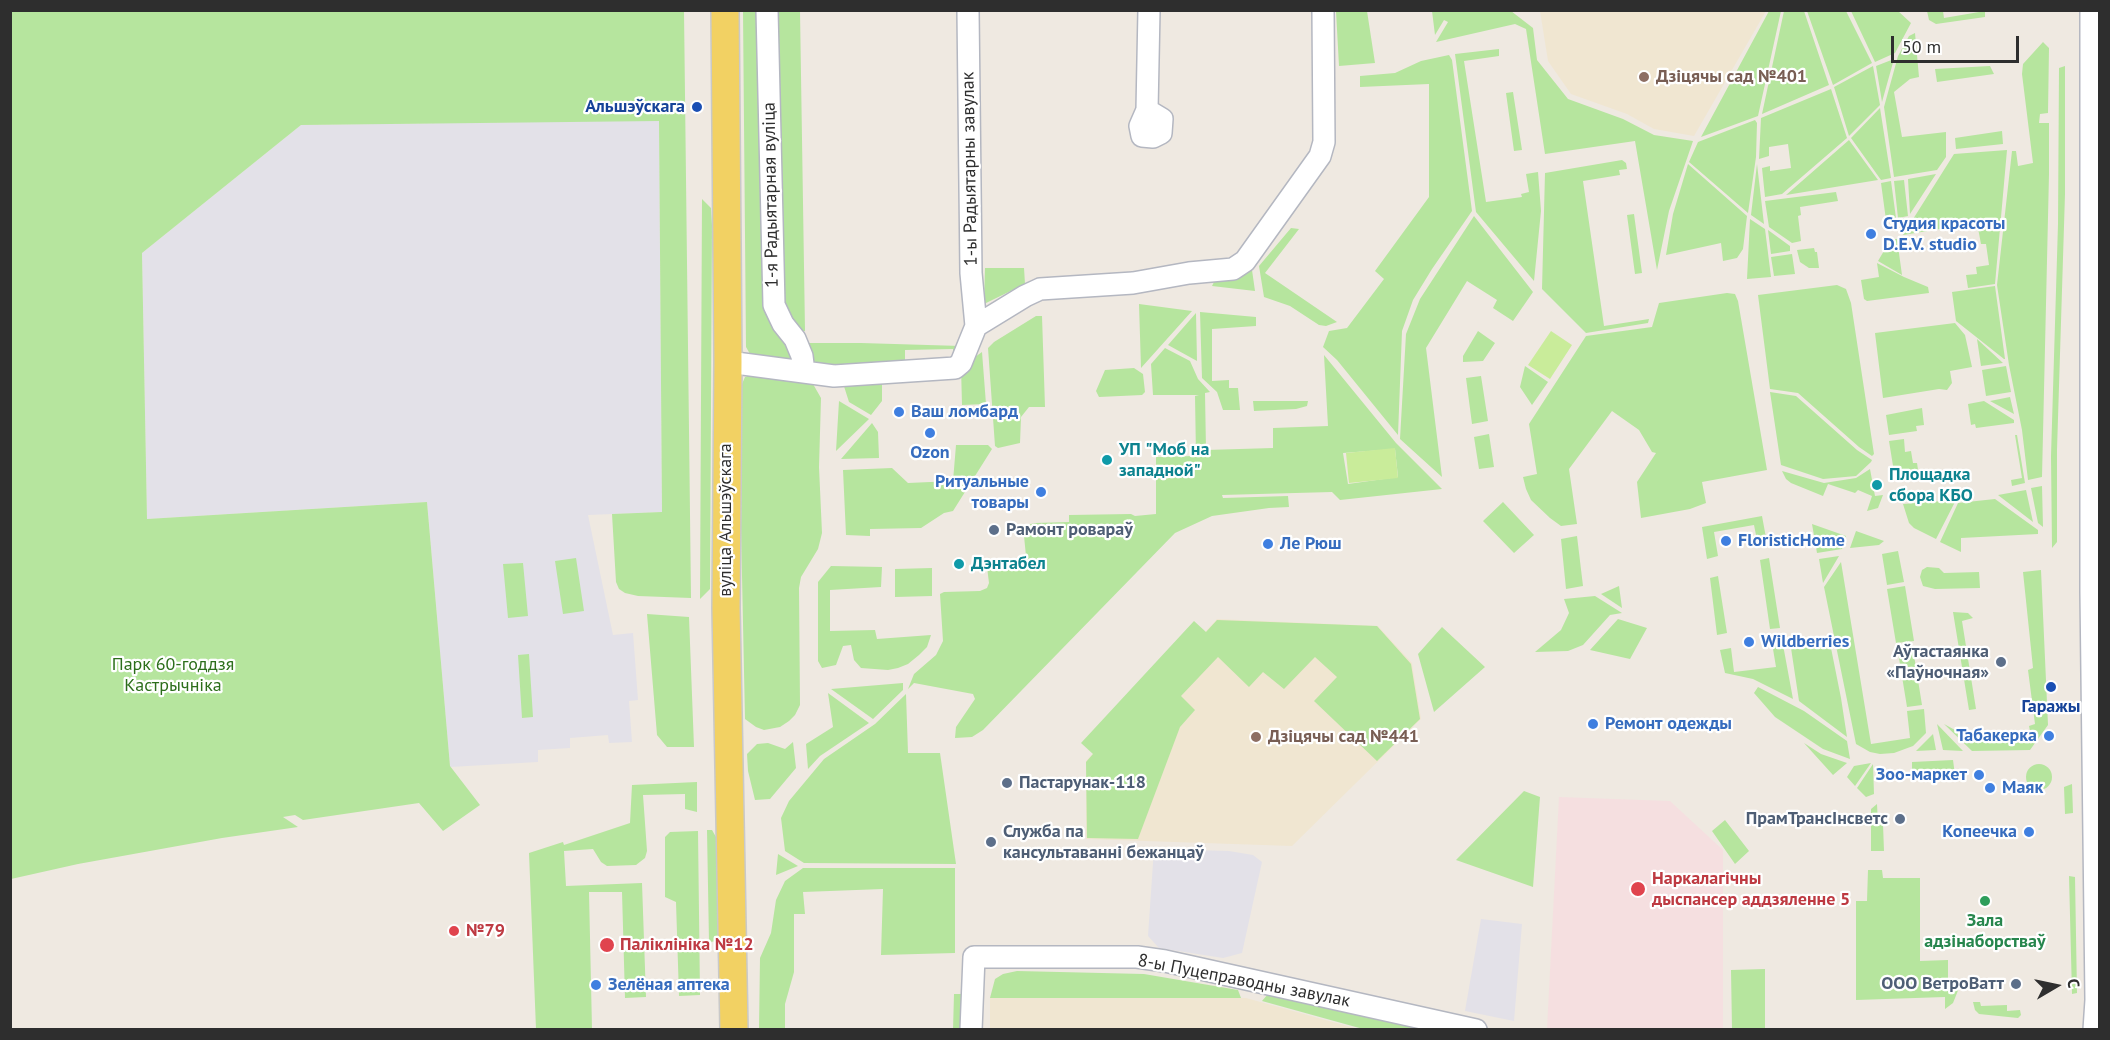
<!DOCTYPE html>
<meta charset="utf-8">
<style>
body{margin:0}
#map{position:relative;width:2110px;height:1040px;overflow:hidden;background:#efe9e1;font-family:"PT Sans",sans-serif}
canvas{display:block}
.frame{position:absolute;inset:0;border:12px solid #2e2e2e;pointer-events:none}
.north{position:absolute;left:2026px;top:956px;width:60px;height:60px;-webkit-text-stroke:4px #fff;paint-order:stroke;rotate:81deg;font-size:16px;font-weight:700;line-height:24px;text-align:center;color:#2e2e2e}
.north::after{content:'';display:block;margin:auto;width:21px;height:27px;background:#2e2e2e;clip-path:polygon(50% 0,100% 100%,50% 72%,0 100%)}
.scale{position:absolute;left:1891px;top:36px;width:128px;height:27px;box-sizing:border-box;border:3px solid #2e2e2e;border-top:0;padding-left:8px;font-size:18px;line-height:21px;white-space:nowrap;color:#2e2e2e;-webkit-text-stroke:4px #fff;paint-order:stroke}
</style>
<div id="map">
<canvas width="2110" height="1040"></canvas>
<div class="frame"></div>
<div class="north">С</div>
<div class="scale">50 m</div>
</div>
<script>
const c = document.querySelector('canvas').getContext('2d');
c.lineJoin = 'round';
function fillPath(path, color) {
  c.fillStyle = color;
  c.fill(path, 'evenodd');
}
function toPath(rows) {
  const path = new Path2D();
  for (const r of rows) {
    if (r.length === 3) {
      path.moveTo(r[0] + r[2], r[1]);
      path.arc(r[0], r[1], r[2], 0, 2 * Math.PI);
      continue;
    }
    path.moveTo(r[0], r[1]);
    for (let i = 2; i < r.length; i += 2) path.lineTo(r[i], r[i + 1]);
  }
  return path;
}
function stroke(path, color, width, dash) {
  c.strokeStyle = color;
  c.lineWidth = width;
  c.lineCap = dash ? 'butt' : 'round';
  c.setLineDash(dash || []);
  c.stroke(path);
}
function drawText(font, color, halo, rows, align = 'center') {
  c.font = font + ' "PT Sans",sans-serif';
  c.lineWidth = 4.5;
  c.setLineDash([]);
  c.textBaseline = 'middle';
  c.strokeStyle = halo;
  c.fillStyle = color;
  for (const [text, x, y, turn = 0] of rows) {
    c.save();
    c.translate(x, y);
    c.rotate((+turn || 0) * Math.PI / 180);
    c.textAlign = isNaN(turn) ? turn : align;
    if (halo) c.strokeText(text, 0, 0);
    c.fillText(text, 0, 0);
    c.restore();
  }
}
const industrial = toPath([
 [659,120,662,512,588,515,613,635,633,633,638,700,629,701,632,742,609,743,608,735,570,738,570,748,538,750,538,762,450,767,427,502,147,519,142,253,301,125],
 [1154,849,1229,851,1253,855,1262,862,1242,953,1223,958,1159,948,1148,936],
 [1481,919,1522,924,1514,1021,1465,1011]
]);
const education = toPath([
 [1540,11,1766,11,1694,136,1654,129,1627,114,1571,94,1548,61],
 [1217,619,1378,626,1412,663,1421,719,1292,846,1086,839,1086,761],
 [990,998,1246,998,1358,1029,990,1029]
]);
const medical = toPath([
 [1559,797,1670,801,1723,850,1723,1029,1547,1029]
]);
const green = toPath([
 [10,11,684,11,691,598,638,596,625,593,619,589,616,582,612,514,662,512,659,121,301,125,142,253,147,519,427,502,450,766,480,805,443,831,419,803,303,820,295,815,283,817,298,827,222,838,78,864,11,879],
 [743,11,759,11,768,307,792,349,794,363,756,356,750,354,746,347],
 [773,11,800,11,805,331,794,332,780,308],
 [1336,11,1367,11,1375,63,1339,66],
 [1432,11,1511,11,1533,28,1537,60,1568,99,1623,119,1654,135,1693,141,1669,211,1657,270,1635,141,1545,154,1526,29,1515,24,1436,42,1448,22,1444,20,1435,35],
 [1769,11,1781,11,1758,116,1701,137],
 [1784,11,1804,11,1829,85,1762,114],
 [1807,11,1846,11,1872,63,1833,85],
 [1851,11,1898,11,1911,23,1895,53,1875,62],
 [1927,11,1943,11,1944,18,1985,11,1985,17,1936,24,1929,20],
 [1915,33,1919,77,1910,79,1894,92,1902,137,1946,132,1946,157,1937,170,1894,177,1884,107,1898,56,1909,36],
 [2043,42,2049,48,2048,113,2040,114,2039,123,2049,123,2049,174,2042,477,2028,480,2022,430,2009,365,1997,285,2012,151,2016,151,2018,166,2033,163,2022,74,2023,64],
 [1499,49,1499,56,1464,61,1486,202,1522,197,1521,194,1529,192,1526,174,1538,172,1541,211,1534,281,1476,212,1455,54],
 [1449,55,1452,60,1472,211,1432,269,1413,300,1402,331,1398,435,1337,360,1323,347,1329,331,1347,328,1384,279,1375,271,1429,197,1429,84,1360,87,1360,76,1395,73,1421,61],
 [1894,59,1887,84,1882,102,1876,66],
 [1873,66,1880,105,1849,136,1834,87],
 [1990,66,1994,74,1937,82,1935,69],
 [2065,66,2065,194,2057,450,2057,542,2052,548,2051,456,2058,224,2059,68],
 [1831,89,1847,138,1782,194,1765,197,1762,168,1770,166,1770,171,1791,168,1788,144,1769,147,1769,156,1759,159,1761,118],
 [1513,92,1522,150,1514,151,1506,93],
 [1880,108,1891,178,1881,180,1851,138],
 [1755,120,1757,123,1756,157,1748,213,1689,162,1698,142],
 [2002,131,2003,144,1956,149,1955,138],
 [1849,140,1878,180,1786,195],
 [2007,150,1995,284,1968,288,1966,275,1977,274,1976,267,1989,265,1986,244,1981,244,1977,223,1903,235,1954,154],
 [1622,160,1626,163,1627,169,1619,170,1620,175,1583,181,1604,326,1649,319,1648,323,1586,333,1542,289,1545,173],
 [1688,164,1747,216,1743,249,1737,258,1723,261,1721,243,1666,255,1673,214],
 [1757,164,1764,224,1751,215],
 [1936,174,1910,214,1908,179],
 [1904,180,1908,216,1898,218,1894,181],
 [1891,181,1896,218,1886,220,1881,183],
 [1836,192,1838,201,1800,207,1801,215,1798,216,1801,241,1792,243,1769,227,1765,201],
 [702,199,711,208,712,225,710,589,700,599],
 [1634,214,1642,273,1635,274,1627,215],
 [1474,216,1533,292,1513,321,1493,308,1497,300,1467,281,1426,348,1442,477,1400,439,1406,334,1420,299],
 [1750,219,1765,229,1771,277,1747,279],
 [1291,228,1299,229,1265,273,1337,322,1326,326,1319,325,1290,306,1264,297,1259,266],
 [1768,230,1790,246,1790,251,1771,254],
 [1891,239,1897,239,1902,275,1878,261],
 [1814,248,1815,252,1817,252,1819,268,1809,268,1800,262,1797,250],
 [1792,254,1795,274,1774,276,1771,257],
 [1251,263,1255,291,1212,286,1216,278],
 [1877,263,1904,277,1928,287,1929,293,1867,301,1864,299,1861,280,1879,277],
 [985,268,1024,268,1025,284,984,304],
 [1837,285,1846,289,1851,303,1874,454,1872,456,1859,447,1798,393,1770,389,1758,295],
 [1995,286,2005,359,2004,359,1956,321,1952,292],
 [1727,293,1735,294,1738,301,1767,470,1702,482,1706,503,1690,509,1641,518,1637,482,1656,453,1652,452,1639,430,1612,411,1569,469,1577,524,1561,526,1550,518,1531,500,1526,489,1523,477,1537,474,1529,424,1586,336,1652,327,1659,303],
 [1139,304,1192,311,1141,368],
 [1200,312,1256,317,1256,326,1212,329,1212,381,1229,380,1229,388,1238,388,1240,410,1223,410,1217,392,1202,378],
 [1196,313,1197,361,1168,345],
 [1036,316,1042,316,1045,407,1029,407,1021,417,1020,443,998,448,995,446,988,348,994,342],
 [1955,323,1965,335,1972,367,1950,371,1952,383,1947,390,1939,389,1883,398,1875,333],
 [1478,331,1495,343,1483,361,1463,362,1463,356],
 [1977,339,2003,363,1981,366],
 [806,343,861,343,961,346,954,362,953,349,905,350,905,365,901,368,814,365],
 [1165,348,1190,361,1198,379,1210,392,1205,393,1206,450,1273,448,1273,428,1328,426,1324,355,1396,443,1442,489,1340,500,1332,492,1222,495,1223,498,1288,496,1289,507,1269,508,1212,516,1175,533,983,730,972,737,955,738,956,727,975,699,973,694,914,683,908,689,914,674,936,655,943,641,940,594,944,592,980,591,987,588,989,583,987,567,991,564,1020,563,1024,560,1026,556,1023,526,1035,523,1069,522,1069,515,1131,514,1135,516,1156,514,1156,457,1196,456,1195,396,1199,395,1153,395,1151,364],
 [1395,449,1398,477,1348,484,1343,453],
 [982,352,986,404,962,405,961,367],
 [1525,366,1548,382,1532,405,1520,387],
 [2006,366,2011,392,1986,396,1982,370],
 [1134,368,1143,374,1145,392,1142,395,1099,397,1096,391,1105,370],
 [752,374,804,378,813,384,821,398,819,467,822,533,818,549,801,577,799,588,800,705,795,715,789,721,780,727,764,730,756,727,745,719,741,528,742,384,745,377],
 [1481,376,1488,421,1472,424,1466,378],
 [842,380,882,380,882,401,871,415,849,402],
 [1770,392,1796,396,1857,450,1872,460,1871,462,1856,476,1823,479,1781,465],
 [2010,397,2014,414,1990,401],
 [839,401,869,419,836,451],
 [1253,401,1308,401,1307,406,1296,409,1254,411],
 [1984,401,2014,420,2014,423,1976,428,1975,424,1971,425,1968,404],
 [1922,408,1924,425,1916,426,1917,431,1889,435,1886,415],
 [872,423,878,432,879,458,841,459],
 [1489,434,1494,467,1479,469,1474,437],
 [2015,435,2017,435,2025,483,2012,486,2011,480,2022,478],
 [1904,439,1905,452,1911,451,1913,463,1917,463,1919,476,1904,478,1894,472,1889,441],
 [956,445,988,445,992,449,953,511,944,513,921,528,870,529,870,536,846,535,843,470,892,468,908,483,953,481],
 [1870,469,1875,496,1883,495,1878,508,1867,511,1872,496,1858,490,1855,493,1828,484,1823,496,1791,483,1786,479,1782,471,1824,483,1856,478],
 [2042,486,2043,527,2038,523,2031,488],
 [2026,490,2033,522,1998,495],
 [1995,499,2038,530,2038,534,1961,538,1961,552,1940,542,1958,503],
 [1956,500,1936,539,1914,528,1909,523,1903,504],
 [1503,502,1534,535,1514,553,1483,521],
 [1762,516,1767,543,1758,545,1754,525,1714,532,1718,556,1707,559,1702,527],
 [1812,524,1846,536,1842,549,1817,553],
 [1856,531,1884,541,1879,545,1850,548],
 [1577,536,1583,586,1566,589,1561,539],
 [1898,551,1904,582,1887,585,1882,554],
 [1839,556,1823,583,1819,559],
 [576,558,584,611,563,614,555,561],
 [1769,558,1780,628,1770,629,1760,560],
 [1841,562,1871,744,1910,738,1907,711,1924,709,1926,733,1913,746,1894,753,1880,754,1870,752,1856,744,1824,587],
 [523,563,528,616,508,618,503,564],
 [831,566,882,567,881,587,830,590,830,631,875,630,877,639,931,635,927,647,919,655,908,664,898,668,888,670,861,668,854,660,851,645,843,646,836,665,822,668,818,661,818,582],
 [1927,567,1939,568,1944,573,1979,572,1980,588,1935,589,1923,586,1920,577,1922,570],
 [932,568,932,596,895,597,895,569],
 [2041,570,2048,725,2030,750,1972,751,1944,724,1955,730,1979,731,1981,739,2030,731,2029,726,2035,724,2028,670,2033,668,2023,572],
 [1718,576,1727,633,1717,635,1710,578],
 [1619,586,1622,608,1601,594],
 [1905,586,1914,641,1896,643,1887,589],
 [1595,596,1622,613,1610,615,1583,645,1568,651,1535,652,1561,630,1569,613,1564,599],
 [1953,612,1968,613,1973,618,1962,621,1976,709,1969,710],
 [647,614,689,617,694,747,667,747,657,735],
 [1618,619,1647,628,1630,659,1590,650],
 [1217,620,1377,626,1411,664,1420,719,1377,761,1314,701,1337,677,1315,657,1284,689,1263,672,1249,687,1218,657,1181,696,1195,710,1180,727,1138,839,1087,838,1086,762,1093,754,1081,743,1194,621,1206,632],
 [1442,627,1485,667,1434,712,1418,654],
 [1781,634,1793,699,1753,679,1725,673,1720,650,1731,648,1734,672,1776,667,1771,637],
 [1830,643,1841,698,1847,737,1799,701,1791,648],
 [1913,649,1922,705,1907,707,1898,652],
 [529,654,533,717,522,718,518,655],
 [903,683,903,690,873,719,831,689],
 [1758,687,1804,711,1847,741,1850,759,1823,749,1775,717,1754,693],
 [828,693,869,723,820,756,808,769,806,744,833,727],
 [906,694,908,753,940,753,956,864,804,863,785,851,781,818,789,801,824,759,875,724],
 [1937,724,1963,751,1943,750],
 [1933,734,1936,750,1916,751],
 [793,742,796,768,770,799,755,800,748,771,747,754,757,744,768,743,785,749],
 [1804,743,1821,754,1847,763,1833,775],
 [1953,760,1955,775,1939,775,1939,772,1912,771,1912,762],
 [1871,763,1855,786,1847,777,1854,766],
 [1873,764,1874,794,1866,797,1857,788],
 [2039,777,13],
 [697,782,697,812,685,809,685,794,643,795,647,851,645,858,636,865,607,866,601,862,593,849,564,851,566,886,642,883,646,997,625,998,622,892,589,892,592,1029,536,1029,529,853,563,842,564,845,630,823,632,785],
 [2072,784,2073,813,2065,814,2064,787],
 [1524,791,1540,797,1533,887,1456,860],
 [1877,804,1878,824,1883,824,1884,851,1871,851,1871,809],
 [1725,820,1749,851,1735,864,1712,831],
 [707,830,712,830,716,837,719,941,709,942],
 [698,831,700,995,679,996,676,902,665,897,665,837,670,832],
 [778,854,798,866,776,875],
 [803,868,955,868,955,953,881,955,883,889,803,892,805,914,794,914,794,972,785,1004,785,1029,759,1029,760,958,771,933,776,900,785,881],
 [1868,870,1882,870,1883,878,1920,878,1920,961,1948,960,1948,988,1959,988,1953,1003,1945,1009,1945,997,1856,1000,1856,901,1867,901],
 [2069,876,2075,877,2077,993,2072,994],
 [1765,969,1765,1029,1732,1029,1731,970],
 [1017,971,1144,974,1238,990,1241,998,990,998,995,979,1003,974],
 [954,994,966,994,966,1029,953,1030],
 [1268,994,1419,1029,1363,1029,1262,1001],
 [1973,1002,1980,1002,1981,1006,2007,1005,2007,1011,2020,1010,2021,1015,2018,1018,1979,1014,1975,1010]
]);
const pitch = toPath([
 [1551,331,1572,345,1550,379,1528,365],
 [1395,448,1398,478,1349,483,1346,453]
]);
const minor = toPath([
 [767,10,774,305,783,324,795,339,802,356,804,372],
 [968,10,971,273,976,326],
 [2091,10,2091,592,2096,1000,2094,1030],
 [1147,110,1162,119,1161,133,1153,137,1142,136,1140,126,1147,110,1149,10],
 [728,362,834,376,955,368,961,363,976,326,1025,296,1040,289,1133,283,1189,273,1233,269,1245,261,1320,156,1324,142,1323,10],
 [971,1030,974,957,1137,957,1165,961,1476,1030]
]);
const major = toPath([
 [725,10,728,362,726,608,734,1030]
]);
const markers = [
 [1644,77,6,"#8d6e63"],
 [697,107,6,"#1a4fb4"],
 [1871,234,6,"#3f7fe0"],
 [899,412,6,"#3f7fe0"],
 [930,433,6,"#3f7fe0"],
 [1107,460,6,"#0f9aa8"],
 [1877,485,6,"#0f9aa8"],
 [1041,492,6,"#3f7fe0"],
 [994,530,6,"#5c6f8a"],
 [1726,541,6,"#3f7fe0"],
 [1268,544,6,"#3f7fe0"],
 [959,564,6,"#0f9aa8"],
 [1749,642,6,"#3f7fe0"],
 [2001,662,6,"#5c6f8a"],
 [2051,687,6,"#1a4fb4"],
 [1593,724,6,"#3f7fe0"],
 [2049,736,6,"#3f7fe0"],
 [1256,737,6,"#8d6e63"],
 [1979,775,6,"#3f7fe0"],
 [1007,783,6,"#5c6f8a"],
 [1990,788,6,"#3f7fe0"],
 [1900,819,6,"#5c6f8a"],
 [2029,832,6,"#3f7fe0"],
 [991,842,6,"#5c6f8a"],
 [1638,889,8,"#e0444e"],
 [1985,901,6,"#2e9e5b"],
 [454,931,6,"#e0444e"],
 [607,945,8,"#e0444e"],
 [2016,984,6,"#5c6f8a"],
 [596,985,6,"#3f7fe0"]
];
const educationNames = [
 ["Дзіцячы сад №401",1656,77],
 ["Дзіцячы сад №441",1268,737]
];
const transitNames = [
 ["Альшэўскага",685,107],
 ["Гаражы",2051,707,"center"]
];
const streetNames = [
 ["1-ы Радыятарны завулак",970,169,-91],
 ["1-я Радыятарная вуліца",771,195,-91],
 ["вуліца Альшэўскага",726,520,-90],
 ["8-ы Пуцеправодны завулак",1244,981,11]
];
const shopNames = [
 ["Студия красоты",1883,224],
 ["D.E.V. studio",1883,245],
 ["Ваш ломбард",911,412],
 ["Ozon",930,453,"center"],
 ["Ритуальные",1029,482,"right"],
 ["товары",1029,503,"right"],
 ["FloristicHome",1738,541],
 ["Ле Рюш",1280,544],
 ["Wildberries",1761,642],
 ["Ремонт одежды",1605,724],
 ["Табакерка",2037,736,"right"],
 ["Зоо-маркет",1967,775,"right"],
 ["Маяк",2002,788],
 ["Копеечка",2017,832,"right"],
 ["Зелёная аптека",608,985]
];
const cultureNames = [
 ["УП \"Моб на",1119,450],
 ["западной\"",1119,471],
 ["Площадка",1889,475],
 ["сбора КБО",1889,496],
 ["Дэнтабел",971,564]
];
const serviceNames = [
 ["Рамонт ровараў",1006,530],
 ["Аўтастаянка",1989,652,"right"],
 ["«Паўночная»",1989,673,"right"],
 ["Пастарунак-118",1019,783],
 ["ПрамТрансІнсветс",1888,819,"right"],
 ["Служба па",1003,832],
 ["кансультаванні бежанцаў",1003,853],
 ["ООО ВетроВатт",2004,984,"right"]
];
const parkNames = [
 ["Парк 60-годдзя",173,665],
 ["Кастрычніка",173,686]
];
const healthNames = [
 ["Наркалагічны",1652,879],
 ["дыспансер аддзяленне 5",1652,900],
 ["№79",466,931],
 ["Паліклініка №12",620,945]
];
const leisureNames = [
 ["Зала",1985,921],
 ["адзінаборстваў",1985,942]
];
fillPath(industrial, '#e3e1e8');
fillPath(education, '#f0e6d1');
fillPath(medical, '#f5dfe0');
fillPath(green, '#b6e59e');
fillPath(pitch, '#c9ec9a');
stroke(minor, '#b4b7c1', 24);
stroke(major, '#c9c9c9', 30);
stroke(minor, '#fff', 21);
stroke(major, '#f2d163', 27);
for (const [x, y, r, color] of markers) {
  const dot = new Path2D();
  dot.arc(x, y, r, 0, 2 * Math.PI);
  c.fillStyle = color;
  c.fill(dot);
  stroke(dot, '#fff', 2);
}
drawText('bold 18px', '#785e54', '#fff', educationNames, 'left');
drawText('bold 18px', '#164399', '#fff', transitNames, 'right');
drawText('18px', '#2e2e2e', '#fff', streetNames);
drawText('bold 18px', '#366cbe', '#fff', shopNames, 'left');
drawText('bold 18px', '#0d838f', '#fff', cultureNames, 'left');
drawText('bold 18px', '#4e5e75', '#fff', serviceNames, 'left');
drawText('18px', '#2c6e1b', '#fff', parkNames);
drawText('bold 18px', '#be3a42', '#fff', healthNames, 'left');
drawText('bold 18px', '#27864d', '#fff', leisureNames);
</script>
